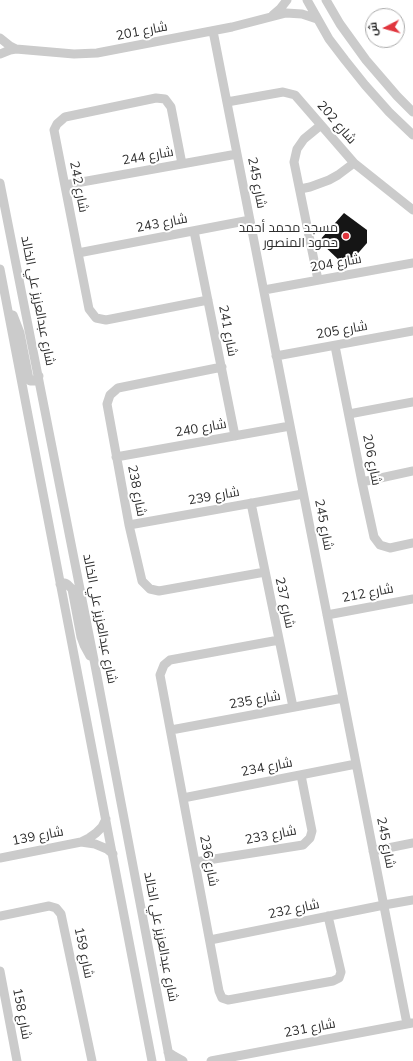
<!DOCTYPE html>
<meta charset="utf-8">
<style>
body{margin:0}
#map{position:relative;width:413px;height:1061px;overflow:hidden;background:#fff;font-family:"Nunito Sans",Cairo,sans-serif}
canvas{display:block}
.north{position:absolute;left:365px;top:8px;width:40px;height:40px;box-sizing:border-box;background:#fff;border:1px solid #ababab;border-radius:50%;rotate:264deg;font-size:11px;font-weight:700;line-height:16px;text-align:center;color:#2e2e2e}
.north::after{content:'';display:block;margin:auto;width:14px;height:18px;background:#e0353d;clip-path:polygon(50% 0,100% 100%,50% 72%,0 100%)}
</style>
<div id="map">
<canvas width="413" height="1061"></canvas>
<div class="north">ش</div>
</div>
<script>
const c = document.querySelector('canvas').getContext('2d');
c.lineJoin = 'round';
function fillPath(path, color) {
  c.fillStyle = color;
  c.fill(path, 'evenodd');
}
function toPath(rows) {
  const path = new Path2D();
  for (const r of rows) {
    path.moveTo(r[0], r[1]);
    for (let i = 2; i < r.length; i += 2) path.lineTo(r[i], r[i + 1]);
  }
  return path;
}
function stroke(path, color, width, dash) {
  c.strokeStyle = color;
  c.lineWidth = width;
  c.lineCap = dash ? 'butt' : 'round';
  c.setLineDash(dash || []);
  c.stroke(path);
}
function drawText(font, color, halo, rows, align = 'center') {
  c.font = font + ' "Nunito Sans",Cairo,sans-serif';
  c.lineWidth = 4;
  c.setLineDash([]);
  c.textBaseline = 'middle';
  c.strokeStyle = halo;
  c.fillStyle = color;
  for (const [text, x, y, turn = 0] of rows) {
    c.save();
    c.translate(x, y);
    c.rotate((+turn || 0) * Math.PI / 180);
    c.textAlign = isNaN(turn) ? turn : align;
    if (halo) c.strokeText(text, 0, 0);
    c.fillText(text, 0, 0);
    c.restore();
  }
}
const building = toPath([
 [344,213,367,230,367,243,353,259,341,262,319,241]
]);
const minor = toPath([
 [307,0,329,39,345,60,365,85,389,112,413,135],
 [326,0,340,24,366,60,397,96,413,112],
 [273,15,280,9,287,0],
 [213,31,407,1024],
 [0,38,10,46,16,49],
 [0,54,10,50,16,49,74,54,97,53,232,27,286,13,302,14,317,19],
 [227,102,283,92,295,95,354,163,413,210],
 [182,164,171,107,165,99,156,98,65,117,57,124,54,130,89,309,96,318,106,320,208,300],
 [0,183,94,660,170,1061],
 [65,185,237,154],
 [300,189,310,187,329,180,338,175,354,163],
 [194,231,235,436],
 [78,253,250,220],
 [0,269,152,1061],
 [318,280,294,162,297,149,304,139,321,125],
 [264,290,413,263],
 [13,315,20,333,29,379,30,381,34,381,39,376],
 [335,346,362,482,374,537,380,545,390,548,413,543],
 [276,356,413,331],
 [222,367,118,388,110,395,107,404,129,525,142,581,150,589,159,591,265,572],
 [349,414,413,402],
 [116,457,290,426],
 [362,482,413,471],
 [251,503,293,707],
 [129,525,303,494],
 [60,584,65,583,67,584,72,589,81,637,84,645,90,656],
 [327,615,413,599],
 [279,640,170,660,164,665,160,675,219,991,222,998,228,1000,333,981,339,978,341,972,328,916],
 [171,730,343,698],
 [183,798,356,764],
 [81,842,89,838,96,833,102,827,106,819],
 [373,851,413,843],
 [0,858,81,842,95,844,107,849,113,854],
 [195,862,303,845,310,838,312,831,301,775],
 [0,916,49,906,56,908,61,914,92,1061],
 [210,940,384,905,413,900],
 [0,971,17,1061],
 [168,1052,174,1056,183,1061],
 [211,1061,412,1023]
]);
const markers = [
 [346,236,4,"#e0353d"]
];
const streetNames = [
 ["شارع 201",142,32,-11],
 ["شارع 202",336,123,49],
 ["شارع 244",148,157,-10],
 ["شارع 245",256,183,79],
 ["شارع 242",78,187,79],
 ["شارع 243",162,224,-11],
 ["شارع 204",336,264,-10],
 ["شارع عبدالعزيز علي الخالد",37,301,79],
 ["شارع 241",227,331,79],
 ["شارع 205",342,331,-10],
 ["شارع 240",201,429,-10],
 ["شارع 206",371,460,79],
 ["شارع 238",136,491,79],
 ["شارع 239",214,497,-10],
 ["شارع 245",323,525,79],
 ["شارع 212",368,594,-11],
 ["شارع 237",284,603,78],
 ["شارع عبدالعزيز علي الخالد",99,619,79],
 ["شارع 235",255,701,-10],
 ["شارع 234",267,768,-11],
 ["شارع 233",271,836,-11],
 ["شارع 139",38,837,-11],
 ["شارع 245",385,843,79],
 ["شارع 236",208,861,79],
 ["شارع 232",294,910,-12],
 ["شارع عبدالعزيز علي الخالد",160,937,79],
 ["شارع 159",83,953,78],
 ["شارع 158",21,1014,79],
 ["شارع 231",310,1029,-11]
];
const poiNames = [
 ["مسجد محمد أحمد",338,229],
 ["حمود المنصور",338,244]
];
fillPath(building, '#151515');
stroke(minor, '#cbcbcb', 9);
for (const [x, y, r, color] of markers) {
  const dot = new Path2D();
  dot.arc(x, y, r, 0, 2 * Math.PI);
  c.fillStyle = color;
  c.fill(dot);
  stroke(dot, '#fff', 1.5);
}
drawText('13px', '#2e2e2e', '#fff', streetNames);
drawText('13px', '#2e2e2e', '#fff', poiNames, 'right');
</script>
